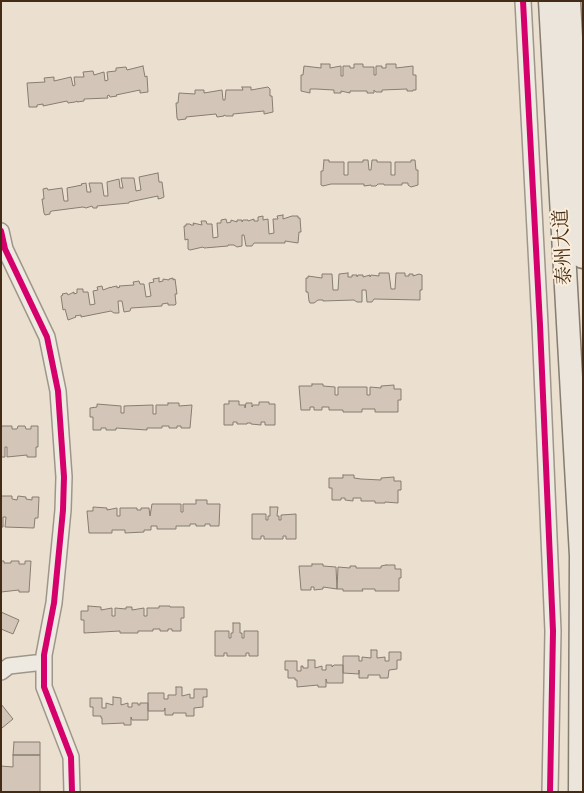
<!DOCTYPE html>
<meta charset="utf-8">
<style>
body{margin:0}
#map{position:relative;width:584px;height:793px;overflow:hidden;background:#ebe0d0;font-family:"Libre Bodoni",serif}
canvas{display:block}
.frame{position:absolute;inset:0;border:2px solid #432b15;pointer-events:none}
</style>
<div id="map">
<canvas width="584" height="793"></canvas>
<div class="frame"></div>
</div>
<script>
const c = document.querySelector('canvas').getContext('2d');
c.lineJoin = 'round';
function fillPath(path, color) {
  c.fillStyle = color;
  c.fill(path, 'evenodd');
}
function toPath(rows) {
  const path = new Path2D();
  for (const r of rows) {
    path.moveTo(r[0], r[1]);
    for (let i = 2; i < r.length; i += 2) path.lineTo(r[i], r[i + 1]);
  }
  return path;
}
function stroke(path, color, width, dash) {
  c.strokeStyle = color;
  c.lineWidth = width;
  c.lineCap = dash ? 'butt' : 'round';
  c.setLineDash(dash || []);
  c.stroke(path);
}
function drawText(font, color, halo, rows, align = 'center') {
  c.font = font + ' "Libre Bodoni","Noto Serif SC",serif';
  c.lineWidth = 4;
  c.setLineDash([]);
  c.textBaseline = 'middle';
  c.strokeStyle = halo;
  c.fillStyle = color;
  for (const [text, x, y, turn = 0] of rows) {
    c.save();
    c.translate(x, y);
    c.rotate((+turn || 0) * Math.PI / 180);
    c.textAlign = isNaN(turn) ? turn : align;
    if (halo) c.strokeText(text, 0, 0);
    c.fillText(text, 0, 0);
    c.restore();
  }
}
const building = toPath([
 [321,64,330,64,330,68,341,66,341,76,343,76,343,66,350,66,350,68,354,68,354,64,363,64,363,67,374,67,374,75,376,75,376,66,382,66,382,68,386,68,386,64,396,64,396,68,413,66,413,75,416,75,416,90,413,90,413,91,407,91,407,89,382,90,382,92,376,92,374,90,374,93,367,93,367,91,350,91,350,93,341,91,341,93,334,93,334,90,316,89,310,89,310,93,301,91,301,75,303,75,304,66,321,68,321,64],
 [143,66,145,77,147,76,148,92,140,93,140,90,116,95,117,96,110,97,109,95,107,96,108,98,84,99,84,101,77,102,77,101,75,102,68,103,67,101,43,106,43,104,37,105,37,107,29,107,27,83,45,82,44,78,54,77,54,81,71,77,73,86,75,85,74,77,84,77,83,72,93,71,94,75,104,72,105,81,108,80,107,72,116,71,116,68,126,67,127,70,143,66],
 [242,87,251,87,251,90,268,87,270,89,270,96,272,96,273,112,264,114,264,111,233,114,233,116,226,116,224,115,224,116,217,117,216,114,186,117,186,119,178,120,177,118,176,103,178,103,179,93,195,94,195,90,204,90,204,93,222,90,223,100,225,100,226,90,243,90,242,87],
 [324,160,329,160,329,162,344,162,344,175,348,175,348,162,363,162,363,160,368,160,369,170,371,170,372,160,377,160,377,162,391,162,391,175,395,175,395,162,411,162,411,160,415,160,416,170,418,170,418,185,411,187,408,185,408,183,402,183,402,185,384,185,384,184,378,184,376,186,371,186,371,185,364,186,364,184,331,184,323,186,321,185,321,171,323,171,324,160],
 [158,173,159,182,162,182,164,197,162,198,158,199,158,196,129,202,129,203,97,206,97,208,93,208,92,206,86,208,83,207,52,211,50,212,50,214,45,215,44,213,42,199,44,199,43,189,47,188,48,190,62,188,64,201,68,201,67,188,82,185,81,184,86,183,87,192,91,192,89,183,102,183,104,196,108,196,107,182,119,179,120,188,123,188,121,178,134,178,136,191,141,190,139,177,158,173],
 [283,215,283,219,292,216,298,216,298,218,300,218,301,232,299,232,298,243,285,241,285,243,254,243,252,246,246,246,244,235,242,235,242,246,237,247,234,245,228,245,228,246,204,248,203,247,190,250,188,249,188,239,185,240,184,226,186,226,186,224,190,224,191,225,194,225,193,223,202,225,201,221,206,221,207,224,212,224,213,238,218,237,217,223,221,223,221,220,226,219,227,223,231,222,231,220,237,222,237,220,242,220,242,222,243,220,248,220,248,221,254,219,254,221,258,221,258,217,263,216,263,220,268,219,269,234,274,233,273,219,278,219,277,216,283,215],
 [348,273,348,277,352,277,352,275,357,275,357,277,358,275,363,275,363,277,370,275,370,277,371,275,379,276,379,273,389,273,391,289,395,289,396,273,405,273,405,276,409,276,409,274,413,274,413,276,419,274,422,275,422,290,420,290,420,300,374,299,372,302,367,302,366,290,362,290,362,302,357,302,354,300,323,301,323,300,318,300,314,303,310,303,309,301,308,292,306,292,306,278,308,278,308,276,322,278,322,274,332,274,333,290,338,290,339,274,348,273],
 [159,278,159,282,163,281,163,279,169,280,169,279,173,278,173,280,175,279,177,294,175,294,176,304,175,305,168,305,168,303,162,304,162,306,131,308,130,311,124,312,122,301,118,301,119,313,114,313,111,311,81,317,81,315,75,316,76,317,68,320,65,309,63,310,61,296,63,295,62,294,67,293,68,295,74,292,74,294,77,293,77,289,83,289,83,292,88,292,90,305,95,304,93,291,98,290,97,287,102,286,103,290,111,287,111,288,112,287,117,286,117,288,120,287,119,286,134,285,133,282,139,281,140,284,144,284,146,297,151,296,149,283,154,282,153,279,159,278],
 [312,384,323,384,323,386,335,387,335,395,338,395,338,387,367,387,367,395,370,395,370,387,381,388,381,386,394,385,394,389,401,389,401,400,398,400,398,412,375,412,375,409,362,409,362,412,343,412,343,410,329,410,329,407,322,407,322,410,314,410,314,407,310,407,310,410,301,410,299,386,312,386,312,384],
 [229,401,239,401,239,405,245,405,245,408,246,403,252,403,252,407,253,405,259,405,259,402,269,402,269,404,275,404,275,425,265,425,265,422,261,422,261,425,251,424,251,423,247,423,247,424,237,424,237,422,233,422,233,425,224,425,224,404,229,404,229,401],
 [168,403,179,403,179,406,192,405,190,428,181,428,181,426,177,426,177,428,169,428,169,426,162,426,162,428,147,428,147,430,116,428,116,430,106,430,106,428,101,428,101,430,93,430,93,417,90,417,90,408,97,407,97,404,121,406,121,413,124,413,124,406,153,405,153,414,156,414,156,405,168,405,168,403],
 [1,426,12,426,12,429,17,429,18,426,25,426,26,429,31,429,31,426,38,426,38,447,36,447,36,457,27,457,27,455,7,457,7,447,5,447,5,457,1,457,1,426],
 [343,475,354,475,354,478,361,479,381,480,381,478,394,477,394,481,401,481,401,490,398,490,398,503,385,502,385,503,375,503,375,501,361,501,361,498,353,498,353,501,345,500,345,498,341,498,341,500,332,500,332,488,329,488,329,478,343,478,343,475],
 [1,496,12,496,12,499,17,500,18,496,26,497,26,499,32,500,32,497,39,497,38,518,35,518,34,528,5,527,6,517,3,517,3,527,1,527,1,496],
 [196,500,207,500,207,504,220,504,219,526,210,526,210,524,205,524,205,526,196,526,196,524,190,524,190,526,176,526,176,529,157,529,157,526,151,526,151,530,144,530,144,532,125,533,125,530,112,530,112,533,89,533,87,511,93,511,93,507,107,508,107,510,117,508,117,516,120,516,120,508,137,508,137,510,141,510,141,508,149,508,150,516,152,504,181,504,181,512,183,512,183,504,196,504,196,500],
 [270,507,278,507,277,516,279,516,279,520,281,520,281,515,296,514,296,539,286,539,286,536,283,536,283,539,264,539,264,536,261,536,261,539,252,539,252,514,266,514,266,520,268,520,268,516,270,516,270,507],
 [1,561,4,561,4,563,11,563,11,561,19,561,19,564,25,564,25,561,31,561,29,592,19,592,19,590,1,592,1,561],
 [312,564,323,564,323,566,336,567,337,589,323,587,323,589,314,590,314,587,311,587,311,590,301,590,299,566,312,566,312,564],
 [386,565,395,565,395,569,401,569,401,578,399,578,399,591,375,591,375,589,362,589,363,591,343,591,343,589,337,589,338,567,350,568,350,566,356,566,356,568,381,568,381,566,386,565],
 [88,606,101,607,101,610,112,608,112,616,115,616,115,608,126,609,126,607,132,607,132,610,144,608,144,616,147,616,147,608,159,608,159,606,170,606,170,607,184,607,184,618,181,618,181,631,172,631,172,629,168,629,168,631,160,631,160,629,153,629,153,631,138,631,138,633,120,633,120,631,84,633,84,620,81,620,81,611,88,611,88,606],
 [1,612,19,620,13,634,1,629,1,612],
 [233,623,240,623,240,633,242,633,242,638,244,638,244,631,258,631,258,656,249,656,249,653,246,653,246,656,227,656,227,653,224,653,224,656,215,656,215,631,229,631,229,638,231,638,231,633,233,633,233,623],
 [371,650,377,650,377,658,385,657,385,661,389,661,389,652,401,652,401,660,397,660,397,669,389,670,388,678,380,678,380,675,368,675,368,678,359,678,359,670,359,674,343,673,343,656,359,656,359,661,362,661,362,657,371,658,371,650],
 [308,660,315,660,315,668,322,666,322,670,326,670,326,665,332,665,332,667,334,665,343,665,343,683,327,683,326,679,326,687,318,687,318,685,297,687,297,680,295,680,295,678,288,678,288,670,285,670,285,661,297,661,297,671,301,671,301,666,303,666,303,668,308,668,308,660],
 [176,687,182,687,182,696,190,694,190,698,194,698,194,689,207,689,207,697,203,697,203,707,194,708,194,716,186,716,186,713,173,713,173,715,165,715,165,708,164,711,148,711,148,693,164,693,164,699,168,699,168,695,176,695,176,687],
 [113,697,121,698,121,705,128,703,128,707,132,707,132,703,138,703,138,705,140,705,140,703,148,703,148,720,132,720,131,717,131,725,124,725,124,723,102,724,102,718,101,718,101,716,93,716,93,707,90,707,90,698,102,698,102,708,106,708,106,703,113,705,113,697],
 [1,704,13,719,2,728,1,727,1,704],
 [14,742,40,742,40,755,13,755,14,742],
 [13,755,40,755,40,792,1,792,1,766,13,767,13,755]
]);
const minor = toPath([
 [523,1,540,325,553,631,550,792],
 [1,231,5,249,47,337,58,391,64,477,63,510,54,603,44,655,44,687,71,757,72,792],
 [1,672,9,666,44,662]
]);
const highway = toPath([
 [550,1,581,556,580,792],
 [569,1,583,257]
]);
const cycleway = toPath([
 [523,1,540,325,553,631,550,792],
 [1,231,5,249,47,337,58,391,64,477,63,510,54,603,44,655,44,687,71,757,72,792]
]);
const streetNames = [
 ["泰州大道",564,247,-93]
];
fillPath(building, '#d4c5b9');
stroke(building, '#867d71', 1);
stroke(minor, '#9f968a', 18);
stroke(highway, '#867d71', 25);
stroke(minor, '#eee9e1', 15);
stroke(highway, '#ece5dc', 22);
stroke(cycleway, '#d6006c', 6);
drawText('19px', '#432b15', '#faedd9', streetNames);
</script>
